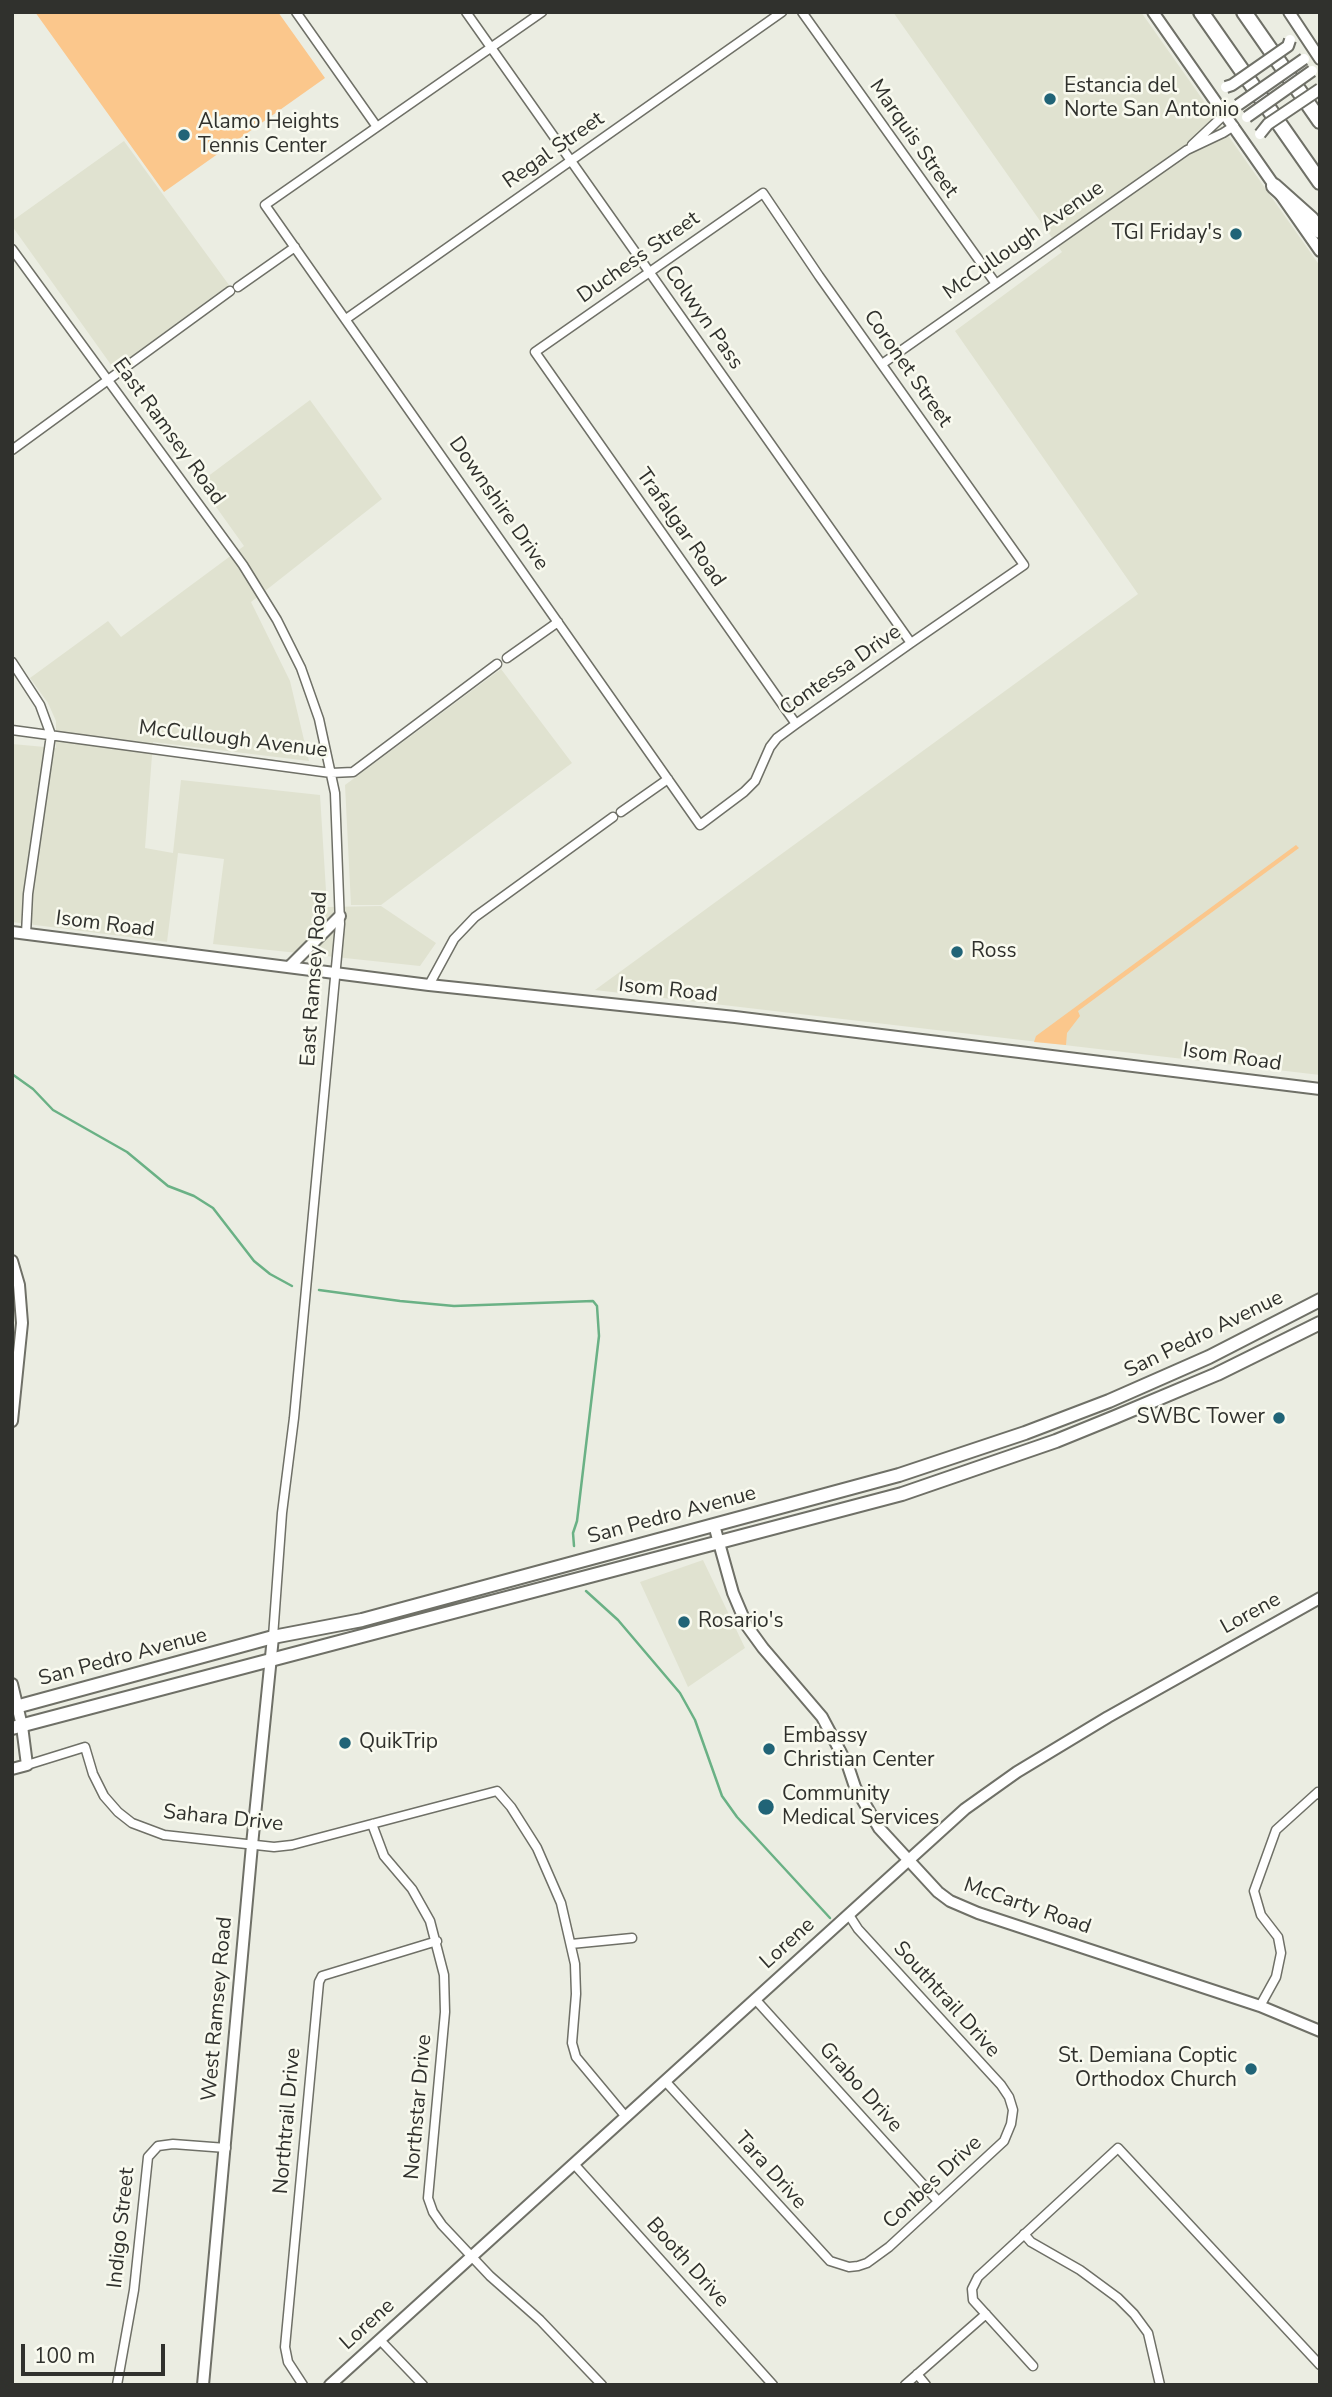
<!DOCTYPE html>
<style>
body{margin:0}
#map{position:relative;width:1332px;height:2397px;overflow:hidden;background:#ebede2;font-family:"Nunito Sans",sans-serif}
canvas{display:block}
.frame{position:absolute;inset:0;border:14px solid #30312d;pointer-events:none}
.scale{position:absolute;left:21px;top:2344px;width:144px;height:32px;box-sizing:border-box;border:4px solid #30312d;border-top:0;padding-left:9px;font-size:21px;line-height:24px;white-space:nowrap;color:#30312d;-webkit-text-stroke:5px #f9faef;paint-order:stroke}
</style>
<div id="map">
<canvas width="1332" height="2397"></canvas>
<div class="frame"></div>
<div class="scale">100 m</div>
</div>
<script>
const c = document.querySelector('canvas').getContext('2d');
c.lineJoin = 'round';
function fillPath(path, color) {
  c.fillStyle = color;
  c.fill(path, 'evenodd');
}
function toPath(rows) {
  const path = new Path2D();
  for (const r of rows) {
    path.moveTo(r[0], r[1]);
    for (let i = 2; i < r.length; i += 2) path.lineTo(r[i], r[i + 1]);
  }
  return path;
}
function stroke(path, color, width, dash) {
  c.strokeStyle = color;
  c.lineWidth = width;
  c.lineCap = dash ? 'butt' : 'round';
  c.setLineDash(dash || []);
  c.stroke(path);
}
function drawText(font, color, halo, rows, align = 'center') {
  c.font = font + ' "Nunito Sans",sans-serif';
  c.lineWidth = 5;
  c.setLineDash([]);
  c.textBaseline = 'middle';
  c.strokeStyle = halo;
  c.fillStyle = color;
  for (const [text, x, y, turn = 0] of rows) {
    c.save();
    c.translate(x, y);
    c.rotate((+turn || 0) * Math.PI / 180);
    c.textAlign = isNaN(turn) ? turn : align;
    if (halo) c.strokeText(text, 0, 0);
    c.fillText(text, 0, 0);
    c.restore();
  }
}
const built = toPath([
 [893,12,1141,12,1320,266,1320,1075,595,990,1138,594,955,331,1062,252],
 [124,141,229,285,114,369,12,226,12,221],
 [310,400,382,499,251,602,290,681,309,761,153,742,145,848,173,853,181,780,320,795,327,907,381,906,436,943,420,966,213,944,224,859,178,853,167,942,12,922,12,744,56,748,56,721,48,703,30,678,108,621,121,637,244,546,199,483],
 [501,669,572,763,381,905,351,905,345,785],
 [703,1560,745,1648,688,1687,640,1582]
]);
const green = toPath([
 [35,12,278,12,325,78,164,192],
 [1296,845,1299,848,1078,1011,1080,1016,1067,1033,1066,1045,1034,1042,1036,1036]
]);
const stream = toPath([
 [12,1074,33,1089,53,1110,127,1152,168,1186,194,1196,213,1208,254,1261,270,1274,292,1286],
 [319,1290,400,1301,454,1306,593,1301,597,1306,599,1336,577,1521,573,1533,574,1546],
 [586,1591,618,1620,680,1693,695,1720,722,1796,737,1817,830,1918]
]);
const street = toPath([
 [296,12,377,127],
 [466,12,911,643],
 [542,12,265,205,700,825,744,792,755,781,770,747,777,738,796,724,911,643,1024,565,819,276,763,193,535,352,796,724],
 [802,12,996,284],
 [1192,145,1225,114],
 [12,249,243,565,277,620,301,668,319,719,335,793,340,924,294,1418,282,1513,273,1637],
 [238,287,295,247],
 [346,319,782,12],
 [882,364,1187,150,1223,133,1234,126],
 [12,450,230,291],
 [507,658,558,622],
 [12,662,40,705,51,735,28,894,26,934],
 [12,730,331,773,353,772,497,664],
 [621,812,668,779],
 [429,985,454,939,475,917,613,817],
 [27,1765,85,1747,93,1774,104,1796,118,1812,132,1823,164,1835,274,1847,292,1845,497,1791,511,1807,537,1848,561,1903,575,1964,576,1994,572,2043,576,2057,626,2117],
 [372,1824,384,1856,412,1889,430,1921,444,1975,445,2012,428,2198,433,2212,442,2225,490,2276,540,2320,602,2385],
 [571,1944,632,1938],
 [755,1999,938,2201],
 [1260,2006,1276,1977,1281,1953,1278,1937,1261,1915,1254,1891,1276,1830,1318,1792,1320,1795],
 [666,2082,830,2261,849,2267,858,2266,867,2263,889,2247,1004,2141,1011,2124,1013,2110,1009,2097,1001,2085,858,1929,849,1915],
 [574,2164,773,2385],
 [1024,2234,1031,2242,1080,2270,1118,2298,1134,2314,1148,2333,1160,2385],
 [380,2340,423,2385],
 [1033,2366,973,2300,972,2289,978,2277,1118,2148,1320,2365],
 [917,2374,926,2385],
 [117,2385,134,2290,148,2157,158,2146,173,2144,226,2148],
 [303,2385,288,2362,285,2347,319,1982,322,1976,437,1941],
 [905,2385,986,2314]
]);
const secondary = toPath([
 [1153,12,1320,251],
 [1289,12,1320,59],
 [12,932,429,985,735,1017,1320,1089],
 [290,966,340,916],
 [12,1261,19,1285,22,1323,12,1421],
 [714,1525,733,1593,747,1626,763,1648,822,1717,848,1766,855,1787,879,1828,938,1892,950,1901,978,1913,1260,2006,1320,2031],
 [12,1684,22,1726,27,1765,12,1769],
 [203,2385,252,1845,273,1637],
 [330,2385,965,1809,1017,1772,1108,1717,1320,1598]
]);
const primary = toPath([
 [12,1708,273,1637,362,1620,899,1475,1025,1433,1109,1401,1209,1357,1320,1300],
 [12,1728,902,1494,1056,1441,1115,1417,1217,1374,1320,1323]
]);
const highway = toPath([
 [1201,12,1320,182],
 [1244,12,1320,121],
 [1274,186,1311,219,1320,231]
]);
const secondaryBridge = toPath([
 [1226,87,1232,85,1288,46,1290,40],
 [1238,105,1304,59],
 [1247,117,1312,71],
 [1260,134,1268,124,1320,89]
]);
const markers = [
 [1050,99,7,"#216477"],
 [184,135,7,"#216477"],
 [1236,234,7,"#216477"],
 [957,952,7,"#216477"],
 [1279,1418,7,"#216477"],
 [684,1622,7,"#216477"],
 [345,1743,7,"#216477"],
 [769,1749,7,"#216477"],
 [766,1807,9,"#216477"],
 [1251,2069,7,"#216477"]
];
const poiNames = [
 ["Estancia del",1064,87],
 ["Norte San Antonio",1064,111],
 ["Alamo Heights",198,123],
 ["Tennis Center",198,147],
 ["TGI Friday's",1222,234,"right"],
 ["Ross",971,952],
 ["SWBC Tower",1265,1418,"right"],
 ["Rosario's",698,1622],
 ["Embassy",783,1737],
 ["Christian Center",783,1761],
 ["QuikTrip",359,1743],
 ["Community",782,1795],
 ["Medical Services",782,1819],
 ["St. Demiana Coptic",1237,2057,"right"],
 ["Orthodox Church",1237,2081,"right"]
];
const streetNames = [
 ["Marquis Street",913,139,55],
 ["Regal Street",554,151,-35],
 ["McCullough Avenue",1024,241,-35],
 ["Duchess Street",639,258,-35],
 ["Colwyn Pass",703,318,55],
 ["Coronet Street",907,369,55],
 ["East Ramsey Road",168,432,54],
 ["Downshire Drive",498,504,55],
 ["Trafalgar Road",680,528,55],
 ["Contessa Drive",841,671,-35],
 ["McCullough Avenue",233,740,7],
 ["Isom Road",105,925,7],
 ["East Ramsey Road",315,979,-86],
 ["Isom Road",668,991,6],
 ["Isom Road",1232,1058,8],
 ["San Pedro Avenue",1204,1335,-26],
 ["San Pedro Avenue",672,1516,-15],
 ["Lorene",1251,1614,-29],
 ["San Pedro Avenue",123,1658,-15],
 ["Sahara Drive",223,1819,6],
 ["McCarty Road",1027,1907,19],
 ["Lorene",788,1944,-42],
 ["Southtrail Drive",946,2000,48],
 ["West Ramsey Road",218,2009,-85],
 ["Grabo Drive",860,2088,48],
 ["Northstar Drive",419,2107,-85],
 ["Northtrail Drive",288,2121,-85],
 ["Tara Drive",770,2171,48],
 ["Conbes Drive",933,2183,-43],
 ["Indigo Street",122,2228,-84],
 ["Booth Drive",687,2263,48],
 ["Lorene",368,2325,-42]
];
fillPath(built, '#e0e2d0');
fillPath(green, '#fbc78c');
stroke(stream, '#6ab185', 2.5);
stroke(street, '#6f7067', 11);
stroke(secondary, '#6f7067', 14);
stroke(primary, '#6f7067', 16);
stroke(highway, '#6f7067', 18);
stroke(street, '#fff', 8);
stroke(secondary, '#fff', 10);
stroke(primary, '#fff', 12);
stroke(highway, '#fff', 14);
stroke(secondaryBridge, '#6f7067', 14, []);
stroke(secondaryBridge, '#fff', 10);
for (const [x, y, r, color] of markers) {
  const dot = new Path2D();
  dot.arc(x, y, r, 0, 2 * Math.PI);
  c.fillStyle = color;
  c.fill(dot);
  stroke(dot, '#f9faef', 2.5);
}
drawText('21px', '#30312d', '#f9faef', poiNames, 'left');
drawText('21px', '#30312d', '#f9faef', streetNames);
</script>
